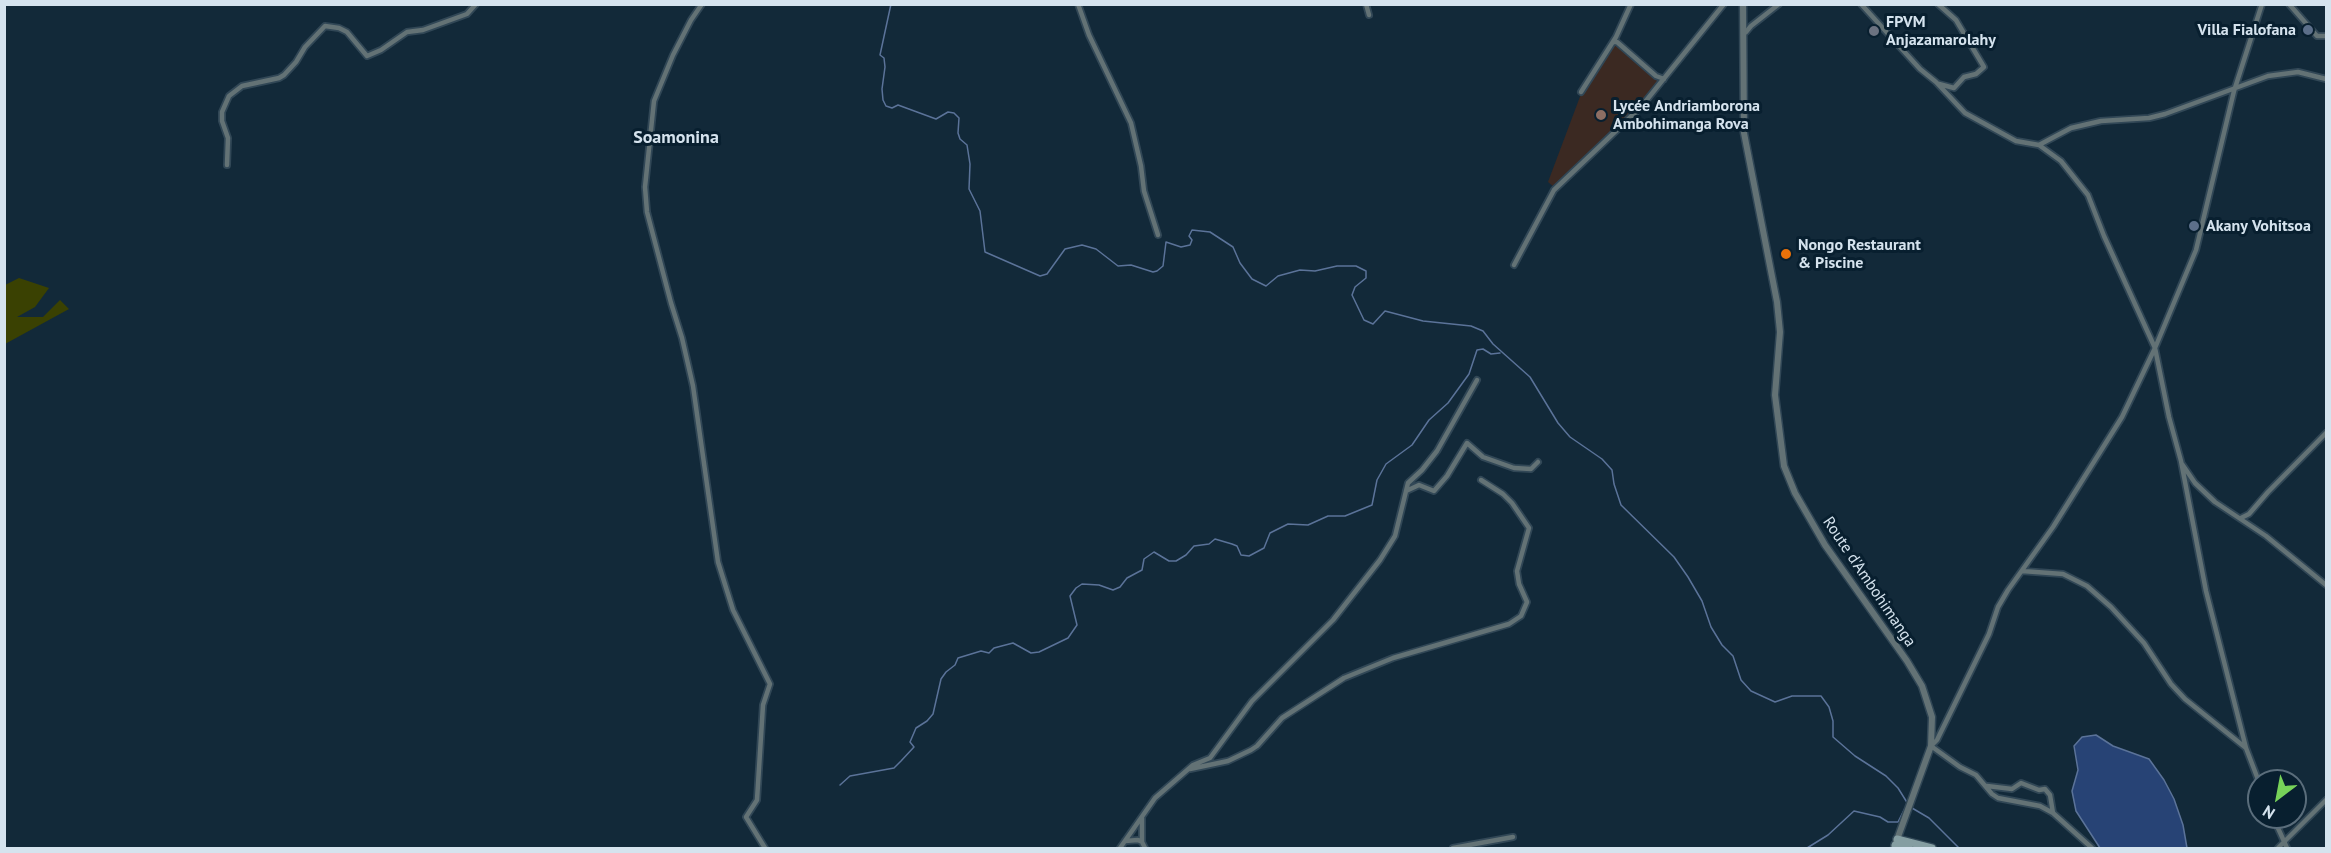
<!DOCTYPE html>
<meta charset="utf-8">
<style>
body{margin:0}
#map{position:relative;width:2331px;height:853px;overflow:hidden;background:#122939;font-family:"PT Sans",sans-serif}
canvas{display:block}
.frame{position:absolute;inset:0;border:6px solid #d5e3ee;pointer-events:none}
.north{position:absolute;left:2247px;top:769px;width:60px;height:60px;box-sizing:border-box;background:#081f2f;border:2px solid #5a6d7b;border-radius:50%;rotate:212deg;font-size:16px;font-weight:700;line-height:24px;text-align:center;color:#d5e3ee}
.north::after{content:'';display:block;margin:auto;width:21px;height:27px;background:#77d259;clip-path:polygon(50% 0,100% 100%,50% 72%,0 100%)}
</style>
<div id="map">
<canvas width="2331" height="853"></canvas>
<div class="frame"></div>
<div class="north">N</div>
</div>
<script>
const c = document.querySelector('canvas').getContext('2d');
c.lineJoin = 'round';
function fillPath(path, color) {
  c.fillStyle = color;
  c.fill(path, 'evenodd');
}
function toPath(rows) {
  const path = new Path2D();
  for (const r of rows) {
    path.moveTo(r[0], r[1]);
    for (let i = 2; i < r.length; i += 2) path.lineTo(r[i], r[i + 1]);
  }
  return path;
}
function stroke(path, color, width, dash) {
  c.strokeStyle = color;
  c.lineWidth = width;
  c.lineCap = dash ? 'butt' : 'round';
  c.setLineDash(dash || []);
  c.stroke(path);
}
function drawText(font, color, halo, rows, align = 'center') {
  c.font = font + ' "PT Sans",sans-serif';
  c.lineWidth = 6;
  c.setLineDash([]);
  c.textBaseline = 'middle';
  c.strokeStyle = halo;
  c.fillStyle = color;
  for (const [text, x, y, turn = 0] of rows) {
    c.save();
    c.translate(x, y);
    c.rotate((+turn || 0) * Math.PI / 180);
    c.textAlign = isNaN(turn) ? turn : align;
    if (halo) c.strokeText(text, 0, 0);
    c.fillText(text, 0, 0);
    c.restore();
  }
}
const education = toPath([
 [1616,43,1661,80,1641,105,1554,187,1548,182,1581,94]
]);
const green = toPath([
 [19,278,49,288,35,307,17,317,43,317,60,300,69,309,5,344,5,285]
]);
const water = toPath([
 [2096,735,2113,746,2149,759,2164,780,2174,799,2183,825,2187,848,2100,848,2076,811,2072,791,2078,770,2074,746,2082,737,2096,735]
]);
const stream = toPath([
 [891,4,880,55,884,58,885,67,882,89,883,100,886,106,892,108,898,105,936,119,948,112,954,113,959,118,958,133,960,139,967,145,970,164,969,189,980,211,985,252,1040,276,1047,274,1065,249,1082,245,1096,249,1118,266,1131,265,1153,272,1157,271,1163,266,1166,242,1181,247,1190,245,1192,240,1189,236,1192,230,1210,232,1233,247,1240,263,1252,279,1266,286,1278,276,1300,270,1315,271,1337,266,1356,266,1366,271,1366,278,1355,287,1352,295,1364,320,1373,324,1385,311,1423,321,1471,326,1483,331,1493,344,1530,377,1558,423,1570,437,1602,459,1612,470,1614,484,1621,505,1674,557,1688,577,1702,601,1711,627,1722,645,1733,656,1741,680,1751,691,1775,702,1792,696,1821,696,1829,707,1833,721,1833,737,1855,756,1886,776,1898,788,1908,804],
 [840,785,850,776,894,768,901,761,914,747,910,742,916,728,927,721,933,714,941,679,946,672,955,665,958,658,981,651,989,653,994,648,1013,643,1031,653,1039,652,1068,638,1077,625,1070,596,1076,588,1082,584,1099,585,1113,590,1120,587,1127,578,1142,570,1144,559,1154,552,1169,561,1176,561,1186,555,1194,546,1209,544,1215,539,1232,544,1237,546,1241,555,1249,556,1264,548,1270,533,1288,524,1308,525,1328,516,1345,516,1372,505,1377,480,1386,464,1412,445,1429,420,1448,403,1469,374,1477,350,1483,349,1491,354,1500,353],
 [1912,808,1929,818,1959,848],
 [1807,848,1828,835,1854,811,1880,817,1888,822,1898,822,1905,808]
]);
const minor = toPath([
 [702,4,691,20,673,55,654,101,645,187,647,212,671,303,682,338,693,386,718,562,733,610,770,684,763,705,757,800,746,817,765,848],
 [1078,4,1089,35,1131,123,1141,166,1144,191,1158,235],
 [1366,4,1369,15],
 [1861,4,1920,69,1936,82,1965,113,2016,141,2039,145,2061,161,2088,195,2104,236,2155,348,2169,417,2181,461,2206,591,2246,748,2259,782],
 [1938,4,1956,20,1984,67,1976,74,1964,77,1954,88,1939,84],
 [2289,4,2317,36,2326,36],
 [1746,32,1751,26,1779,4],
 [1613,42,1617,42,1656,76,1664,79],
 [1581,92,1616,37,1631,4],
 [2039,145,2071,128,2101,121,2149,118,2165,114,2268,76,2298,72,2326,79],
 [227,165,228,138,222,121,222,112,229,96,242,86,279,78,284,75,296,62,305,47,325,26,339,28,347,32,367,56,381,50,407,32,423,30,467,14,476,4],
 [1514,265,1554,190,1641,107,1724,4],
 [2182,464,2195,483,2215,502,2266,536,2326,585],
 [1406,491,1419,485,1434,491,1447,476,1467,443,1483,457,1514,468,1531,469,1538,462],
 [2241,518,2249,514,2268,492,2326,433],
 [2022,571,2063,574,2087,586,2111,607,2144,643,2171,684,2185,699,2246,748],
 [1190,769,1228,761,1251,750,1257,746,1282,718,1344,678,1393,658,1509,624,1521,616,1527,602,1519,584,1517,571,1529,528,1512,503,1503,494,1481,480],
 [1987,786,2012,789,2021,783,2039,790,2045,789,2050,795,2053,813],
 [2273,817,2287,848],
 [1142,818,1142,842],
 [1125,841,1138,840,1142,842,1145,848],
 [1120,848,1155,798,1193,765,1210,758,1252,701,1333,620,1380,560,1395,536,1408,483,1422,470,1437,451,1477,380],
 [1453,848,1513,837],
 [2092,848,2053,813,2040,806,1998,798,1992,794,1976,775,1960,767,1931,746,1937,740,1989,634,1998,607,2008,590,2053,527,2122,417,2155,348,2196,250,2234,91,2262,4],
 [2278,848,2326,800]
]);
const tertiary = toPath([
 [1743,4,1744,133,1777,302,1780,332,1775,395,1784,466,1795,493,1825,545,1907,661,1922,686,1932,717,1931,746,1894,848]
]);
const secondary = toPath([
 [1897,839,1932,848],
 [1895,845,1909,848]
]);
const markers = [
 [2308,30,6,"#5c6f8a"],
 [1874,31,6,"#6b7280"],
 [1601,115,6,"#8d6e63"],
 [2194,226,6,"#5c6f8a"],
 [1786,254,6,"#e8710a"]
];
const poiNames = [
 ["FPVM",1886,22],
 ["Anjazamarolahy",1886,40],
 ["Villa Fialofana",2296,30,"right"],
 ["Lycée Andriamborona",1613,106],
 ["Ambohimanga Rova",1613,124],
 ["Akany Vohitsoa",2206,226],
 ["Nongo Restaurant",1798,245],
 ["& Piscine",1798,263]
];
const streetNames = [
 ["Route d'Ambohimanga",1869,582,56]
];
const neighbourhoodNames = [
 ["Soamonina",676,138]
];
fillPath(education, '#3b2922');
fillPath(green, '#3a4102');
fillPath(water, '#274375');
stroke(water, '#5b7399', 1.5);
stroke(stream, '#5b7399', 1.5);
stroke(minor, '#314756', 8);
stroke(tertiary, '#314756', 9);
stroke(secondary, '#314756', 10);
stroke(minor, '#637275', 4.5);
stroke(tertiary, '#637275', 6);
stroke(secondary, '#859ea2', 7);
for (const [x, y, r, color] of markers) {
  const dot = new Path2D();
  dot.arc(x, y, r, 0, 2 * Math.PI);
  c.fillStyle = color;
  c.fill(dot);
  stroke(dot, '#081f2f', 2);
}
drawText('bold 16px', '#d5e3ee', '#081f2f', poiNames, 'left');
drawText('16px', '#d5e3ee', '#081f2f', streetNames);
drawText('bold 18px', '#d5e3ee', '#081f2f', neighbourhoodNames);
</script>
